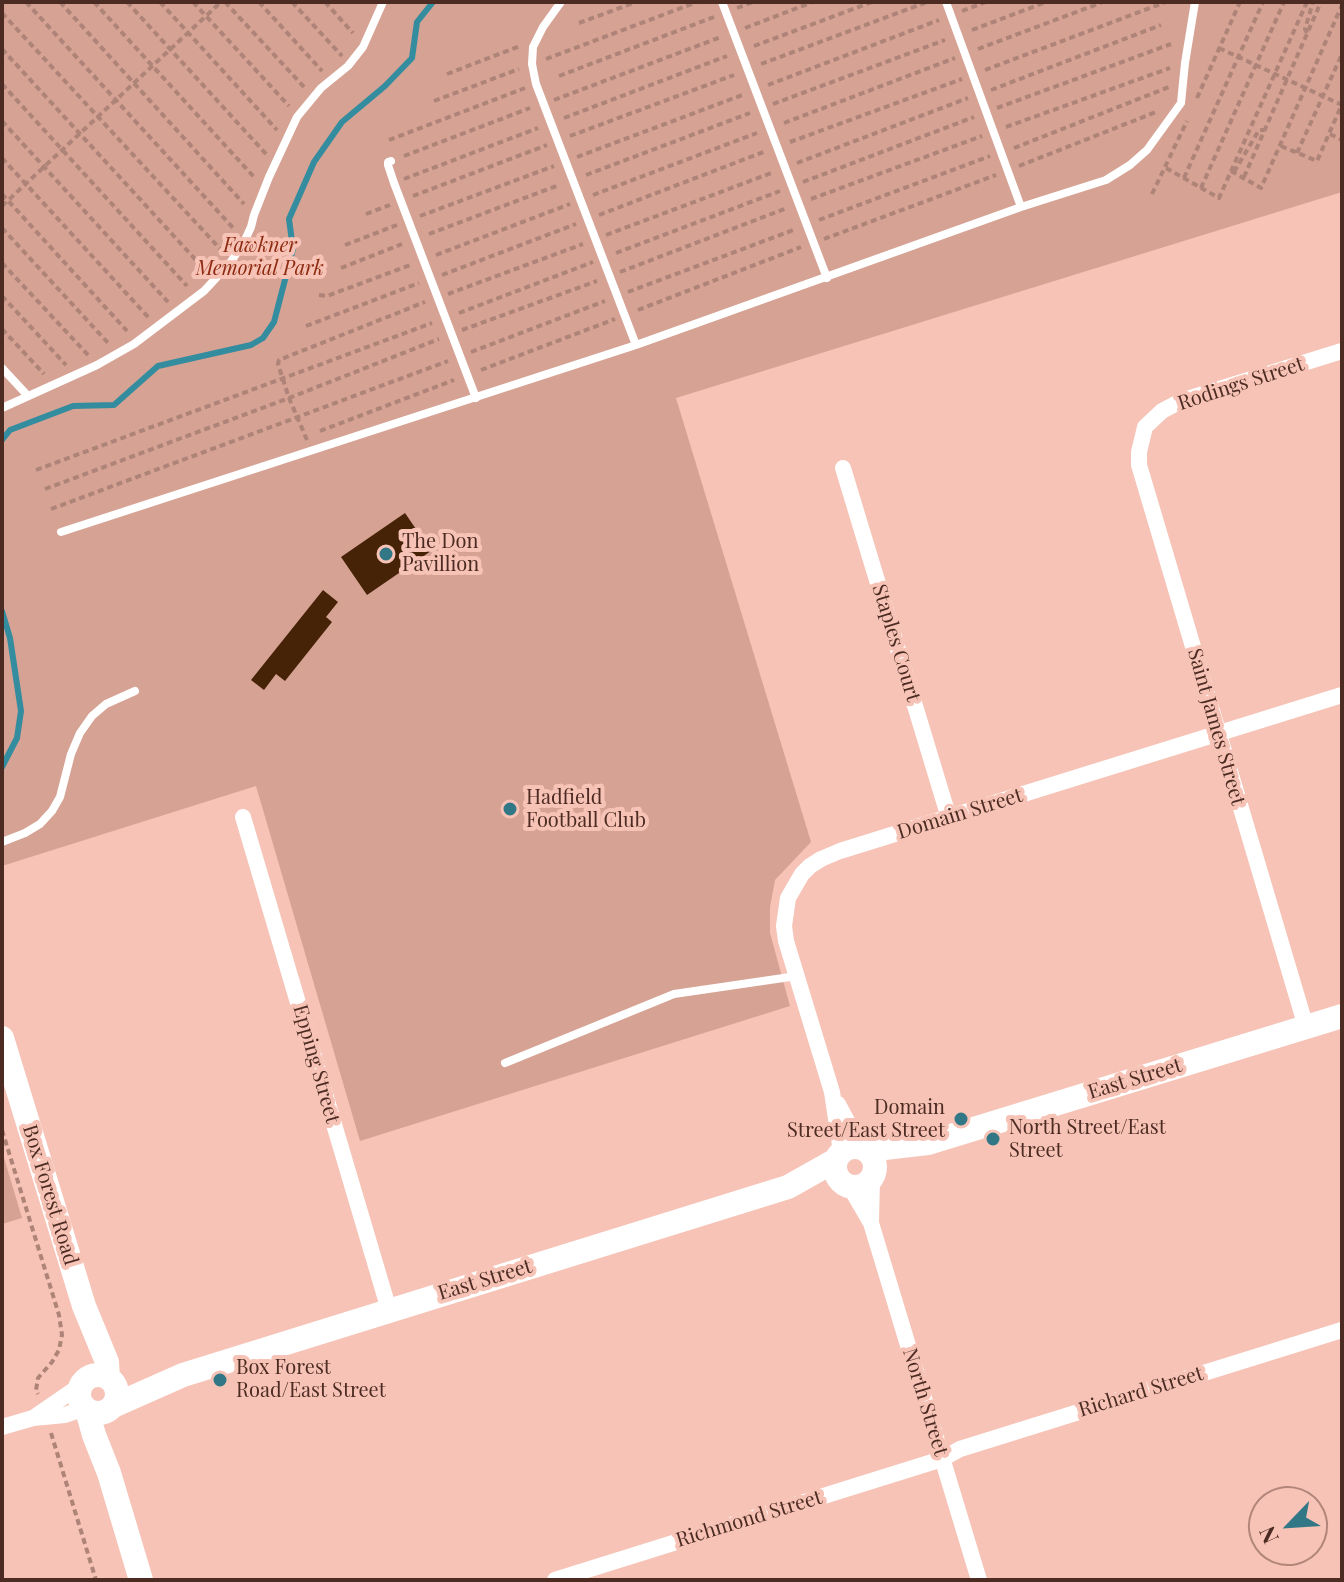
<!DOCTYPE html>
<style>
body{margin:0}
#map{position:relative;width:1344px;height:1582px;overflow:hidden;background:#f6c3b6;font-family:"Playfair Display",serif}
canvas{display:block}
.frame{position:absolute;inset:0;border:4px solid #4c2b22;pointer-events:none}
.north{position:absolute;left:1248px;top:1486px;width:80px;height:80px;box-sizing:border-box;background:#f6c3b6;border:2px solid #b2867b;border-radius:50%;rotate:245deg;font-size:22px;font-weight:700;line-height:32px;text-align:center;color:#4c2b22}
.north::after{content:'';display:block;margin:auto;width:28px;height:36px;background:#327786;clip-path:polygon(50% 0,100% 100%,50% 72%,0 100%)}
</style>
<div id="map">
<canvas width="1344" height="1582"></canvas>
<div class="frame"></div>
<div class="north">N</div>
</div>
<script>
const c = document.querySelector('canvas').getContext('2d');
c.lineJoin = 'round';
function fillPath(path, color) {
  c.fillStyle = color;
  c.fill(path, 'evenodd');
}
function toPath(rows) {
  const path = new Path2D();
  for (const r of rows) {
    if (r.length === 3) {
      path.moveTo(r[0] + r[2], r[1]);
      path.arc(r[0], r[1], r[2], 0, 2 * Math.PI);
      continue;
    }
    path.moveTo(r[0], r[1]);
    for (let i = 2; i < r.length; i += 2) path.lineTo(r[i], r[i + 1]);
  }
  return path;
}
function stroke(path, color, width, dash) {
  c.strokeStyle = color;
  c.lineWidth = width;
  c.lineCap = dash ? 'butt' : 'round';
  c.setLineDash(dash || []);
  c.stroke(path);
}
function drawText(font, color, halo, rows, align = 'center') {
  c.font = font + ' "Playfair Display",serif';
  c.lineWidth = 8;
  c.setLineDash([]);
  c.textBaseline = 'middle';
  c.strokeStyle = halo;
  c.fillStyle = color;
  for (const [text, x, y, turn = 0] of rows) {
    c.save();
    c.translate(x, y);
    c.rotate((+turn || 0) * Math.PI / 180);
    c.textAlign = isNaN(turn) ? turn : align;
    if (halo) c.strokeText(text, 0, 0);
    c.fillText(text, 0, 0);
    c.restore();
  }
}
const green = toPath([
 [2,2,1342,2,1342,192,676,398,811,842,775,880,770,907,770,933,790,1006,360,1141,256,786,2,866],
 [2,1151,22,1218,2,1224]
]);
const stream = toPath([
 [2,440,10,430,73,406,114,405,158,366,251,345,263,338,274,322,293,249,289,219,314,162,342,122,385,86,412,58,417,22,433,2],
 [2,611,10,638,21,711,17,738,2,767]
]);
const building = toPath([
 [405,513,431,551,367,595,341,557],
 [323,590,338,602,326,617,332,622,285,681,276,674,264,690,251,680]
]);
const path = toPath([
 [26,2,235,230],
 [60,2,244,204],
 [94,2,254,177],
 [127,2,266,154],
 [160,2,277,130],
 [193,2,289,106],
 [225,2,305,88],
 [259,2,322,71],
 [292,2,342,56],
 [325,2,353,33],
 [737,8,753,2],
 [962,11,986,2],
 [2,13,223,252],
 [579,23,636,2],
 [745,28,813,2],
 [972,30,1046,2],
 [1307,33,1305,29,1313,2],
 [754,46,872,2],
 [1219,48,1342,105],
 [2,49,206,271],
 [978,49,1103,2],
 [546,59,697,2],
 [761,64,927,2],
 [985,70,1166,2],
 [447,74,520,46],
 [559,76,714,17],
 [2,84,187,286],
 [768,85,939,20],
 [991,90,1161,25],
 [1197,98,1240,2],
 [554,100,721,37],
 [434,101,519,69],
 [773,104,945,40],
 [997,108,1171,44],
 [564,118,727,56],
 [2,121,168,302],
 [784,123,955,58],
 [1006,127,1170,68],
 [1330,134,1342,140],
 [570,136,734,75],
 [389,140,525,88],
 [790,142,962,79],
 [1281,146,1317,161,1342,104],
 [1014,148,1169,87],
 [1297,153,1342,54],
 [404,156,530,108],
 [577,157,745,94],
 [2,158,149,318],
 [797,163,968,98],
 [1019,166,1156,112],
 [1166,168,1219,198,1307,2],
 [1231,171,1261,188,1342,5],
 [1234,172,1259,130,1264,130],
 [586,175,750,113],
 [1244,177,1321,2],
 [1184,178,1263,2],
 [404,179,538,128],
 [803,182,974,117],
 [1201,188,1284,2],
 [2,194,127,331],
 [1152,194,1187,121],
 [593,195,757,133],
 [413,196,547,145],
 [811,199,982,136],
 [2,206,221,2],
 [366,214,390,205],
 [599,215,766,151],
 [420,216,554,166],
 [819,220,990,156],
 [2,228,109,344],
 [429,234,559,185],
 [606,235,774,172],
 [824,239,996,175],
 [345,245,397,225],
 [616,253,780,191],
 [436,255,570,204],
 [2,263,88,355],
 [341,268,402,244],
 [620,272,787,208],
 [442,275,576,224],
 [628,292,796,229],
 [448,294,583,244],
 [319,295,327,296,413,264],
 [2,296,66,365],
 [638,310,801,247],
 [459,313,593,262],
 [306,326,419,283],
 [2,329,44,374],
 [462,330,597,281],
 [471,352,605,301],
 [481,370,615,319],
 [320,431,454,380],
 [307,440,289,398,278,364,279,360,425,302],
 [36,470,432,323],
 [45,489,289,398,439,339],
 [51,509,448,361],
 [2,1130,59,1315,62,1335,59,1350,52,1362,38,1378,36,1390,38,1394],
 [51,1433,96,1580]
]);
const lane = toPath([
 [561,2,543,27,533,47,532,64,536,84,636,345],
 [722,2,827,278],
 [946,2,1021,207],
 [391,161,388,162,388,165,394,183,476,398],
 [2,368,28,396],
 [2,408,97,365,134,344,204,291,230,263,244,242,251,227,254,215,269,177,297,117,321,88,348,66,363,47,383,2],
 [61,532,636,345,1021,207,1106,180,1130,165,1147,150,1181,103,1185,63,1195,2],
 [2,842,25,833,40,824,52,811,60,797,71,754,80,733,92,716,106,704,135,691],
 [505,1063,674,994,797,976]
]);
const street = toPath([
 [843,468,949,818],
 [243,817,389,1310],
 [1306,1027,1139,465,1139,452,1145,427,1162,411,1181,401,1342,351],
 [838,1104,861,1147],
 [841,1152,832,1092,786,941,784,926,788,898,802,874,810,866,821,859,840,851,1342,695],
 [850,1187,871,1223,979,1580],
 [871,1222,872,1179],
 [33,1418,81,1385],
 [2,1427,33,1418,65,1415,85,1408],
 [555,1580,942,1459,960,1449,1342,1330]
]);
const secondary = toPath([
 [2,1038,84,1306,107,1362,108,1378],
 [855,1167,20],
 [867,1150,928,1143,1342,1016],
 [98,1394,19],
 [113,1406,183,1375,788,1187,836,1160],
 [87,1410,94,1435,109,1473,141,1580]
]);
const markers = [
 [386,554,8,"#327786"],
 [510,809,8,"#327786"],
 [961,1119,8,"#327786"],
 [993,1139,8,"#327786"],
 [220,1380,8,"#327786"]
];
const parkNames = [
 ["Fawkner",260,246],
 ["Memorial Park",260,269]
];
const streetNames = [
 ["Rodings Street",1241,384,-18],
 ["Staples Court",896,643,73],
 ["Saint James Street",1216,727,74],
 ["Domain Street",960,814,-17],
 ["Epping Street",316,1064,74],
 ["East Street",1135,1079,-17],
 ["Box Forest Road",50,1195,73],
 ["East Street",485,1280,-17],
 ["Richard Street",1141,1392,-17],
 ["North Street",925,1402,73],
 ["Richmond Street",749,1519,-17]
];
const poiNames = [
 ["The Don",402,542],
 ["Pavillion",402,565],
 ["Hadfield",526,798],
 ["Football Club",526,821],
 ["Domain",945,1108,"right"],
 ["Street/East Street",945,1131,"right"],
 ["North Street/East",1009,1128],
 ["Street",1009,1151],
 ["Box Forest",236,1368],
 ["Road/East Street",236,1391]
];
fillPath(green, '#d6a294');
stroke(stream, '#348c9f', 6);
fillPath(building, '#462307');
stroke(path, '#ae8378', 4, [6, 4]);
stroke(lane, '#fff', 8);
stroke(street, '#fff', 16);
stroke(secondary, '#fff', 24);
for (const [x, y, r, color] of markers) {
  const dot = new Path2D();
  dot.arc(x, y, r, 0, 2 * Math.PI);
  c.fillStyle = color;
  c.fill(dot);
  stroke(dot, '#f6c3b6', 3);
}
drawText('italic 20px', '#8d2a10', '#f6c3b6', parkNames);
drawText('20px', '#4c2b22', '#f6c3b6', streetNames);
drawText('20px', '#4c2b22', '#f6c3b6', poiNames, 'left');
</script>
